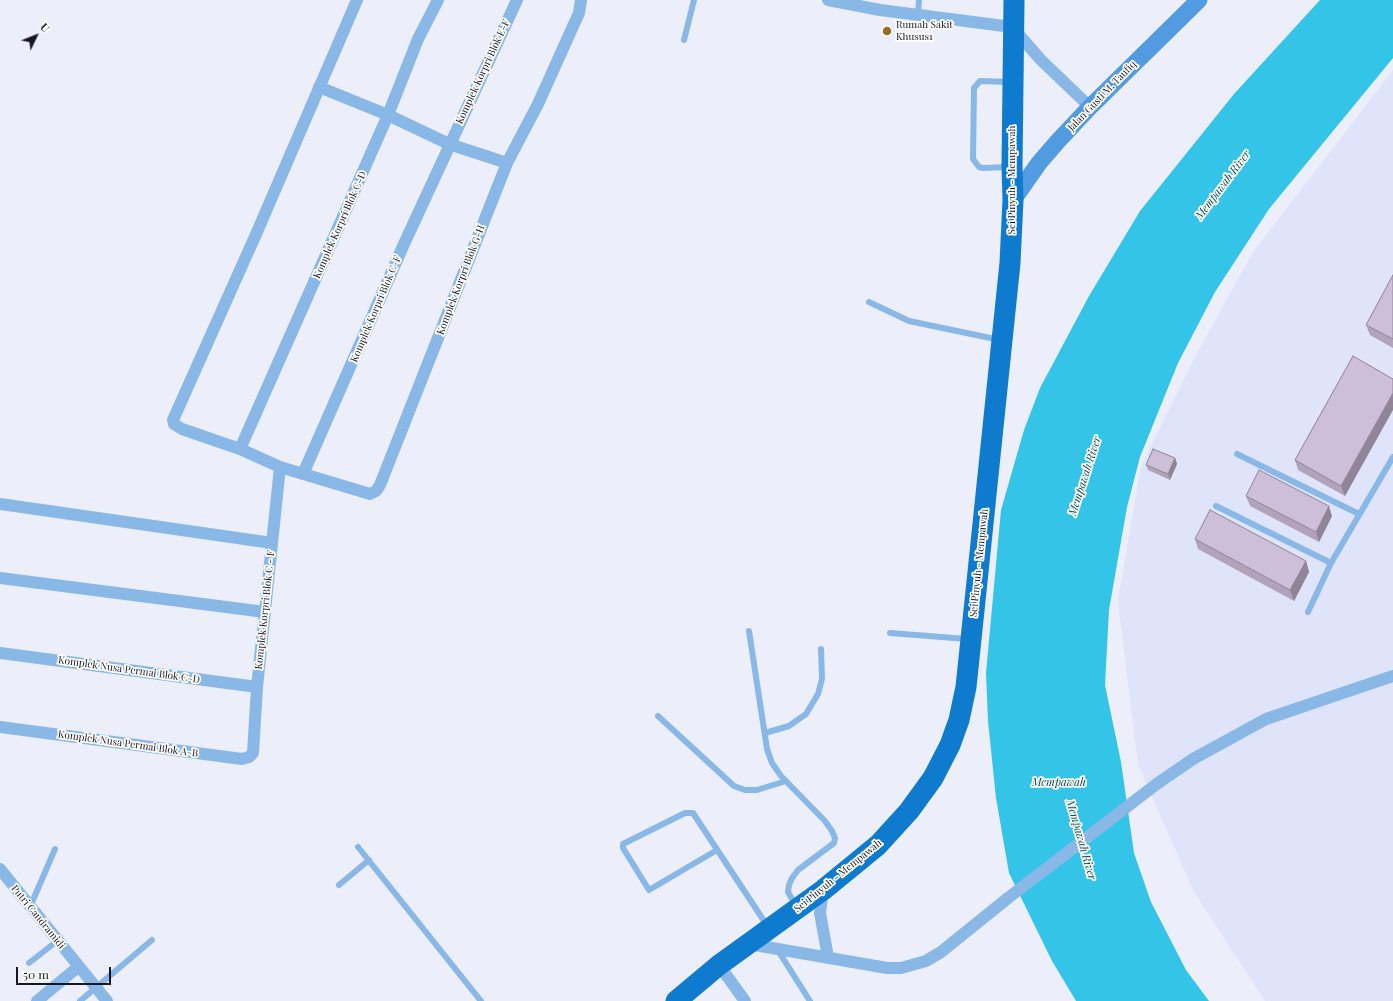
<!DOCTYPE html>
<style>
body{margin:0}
#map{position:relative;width:1393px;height:1001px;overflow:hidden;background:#eceefa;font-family:"Playfair Display",serif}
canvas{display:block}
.north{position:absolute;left:16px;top:16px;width:40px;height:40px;-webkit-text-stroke:3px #fff;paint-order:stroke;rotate:47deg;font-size:11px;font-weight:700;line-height:16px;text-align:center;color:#161721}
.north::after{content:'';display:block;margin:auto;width:14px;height:18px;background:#161721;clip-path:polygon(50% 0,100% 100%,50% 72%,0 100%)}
.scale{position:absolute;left:16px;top:967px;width:95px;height:18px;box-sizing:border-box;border:2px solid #161721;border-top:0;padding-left:5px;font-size:12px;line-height:14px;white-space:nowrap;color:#161721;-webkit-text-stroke:3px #fff;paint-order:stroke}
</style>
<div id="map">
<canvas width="1393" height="1001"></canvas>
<div class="north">U</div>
<div class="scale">50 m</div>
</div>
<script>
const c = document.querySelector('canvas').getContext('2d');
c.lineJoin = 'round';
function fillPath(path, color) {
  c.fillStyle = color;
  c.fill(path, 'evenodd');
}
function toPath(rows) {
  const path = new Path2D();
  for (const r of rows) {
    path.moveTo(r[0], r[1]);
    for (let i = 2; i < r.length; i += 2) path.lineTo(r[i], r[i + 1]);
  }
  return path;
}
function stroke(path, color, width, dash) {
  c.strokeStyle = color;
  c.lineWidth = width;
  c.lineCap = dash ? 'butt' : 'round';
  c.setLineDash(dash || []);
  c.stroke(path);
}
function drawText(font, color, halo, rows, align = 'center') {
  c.font = font + ' "Playfair Display",serif';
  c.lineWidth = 3.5;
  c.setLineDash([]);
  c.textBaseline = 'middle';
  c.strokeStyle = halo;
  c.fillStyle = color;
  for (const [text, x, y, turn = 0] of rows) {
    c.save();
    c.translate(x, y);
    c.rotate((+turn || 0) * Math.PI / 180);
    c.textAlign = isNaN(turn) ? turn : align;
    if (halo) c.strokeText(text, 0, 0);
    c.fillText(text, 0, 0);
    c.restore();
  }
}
const built = toPath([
 [1393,70,1393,1001,1265,1001,1194,892,1138,765,1118,601,1141,466,1196,355,1253,252]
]);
const water = toPath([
 [1320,0,1393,0,1393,58,1269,209,1215,292,1178,363,1140,457,1127,507,1109,610,1105,685,1121,762,1134,853,1151,902,1186,970,1209,1001,1076,1001,1052,961,1009,873,996,798,988,721,986,673,1001,510,1024,430,1040,388,1089,296,1140,211,1234,94]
]);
const service = toPath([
 [918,15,919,0],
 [684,40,694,0],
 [1008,167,983,168,979,167,973,159,974,88,980,81,1009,82],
 [869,302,909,321,1000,340],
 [1237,454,1359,514],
 [1216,506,1331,563],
 [1308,612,1331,563,1393,457],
 [749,631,767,749,772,763,781,776,825,821,832,831,835,838,834,843,798,870,792,878,789,885,788,892,796,906],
 [890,633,967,639],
 [658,716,734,786,745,790,757,790,786,781],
 [765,733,789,726,806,714,818,694,822,679,821,649],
 [358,847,481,1001],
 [717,850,649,890,623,848,623,844,685,813,693,813,768,927],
 [339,885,369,860],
 [30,907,55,849],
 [777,949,810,1001],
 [29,963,57,941],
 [80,1001,152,940]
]);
const minor = toPath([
 [357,0,257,232,173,420,174,424,182,429,240,449,280,467,370,494,376,491,380,485,507,163,538,104,579,13,581,0],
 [828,0,880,10,1012,27,1041,60,1090,107],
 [319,87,388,115,449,144,507,163],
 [240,449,388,115,418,39,438,0],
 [303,474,404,244,517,0],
 [0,504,272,543],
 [0,578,265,612],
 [0,653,257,687],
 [0,727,242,759,249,757,253,753,257,687,280,467],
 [0,869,107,1001],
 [823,890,820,913,828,957],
 [749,944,887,968,901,968,926,961,941,952,1008,898,1158,783,1193,759,1266,719,1393,676],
 [719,965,745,1001],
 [37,1001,78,967]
]);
const secondary = toPath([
 [1013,200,1039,163,1058,141,1090,107,1199,0]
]);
const trunk = toPath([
 [676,1001,719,965,823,890,878,845,909,811,933,778,950,745,959,720,966,687,978,572,1010,263,1013,200,1012,166,1014,0]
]);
const wall = toPath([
 [1393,275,1393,348,1370,335,1366,325],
 [1353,356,1345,496,1298,470,1295,460],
 [1175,458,1177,464,1170,480,1148,470,1146,465],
 [1246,496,1332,516,1319,542,1250,506],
 [1195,539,1306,561,1309,572,1294,601,1198,549]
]);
const shadedWall = toPath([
 [1393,393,1393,410,1345,496,1341,486],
 [1175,458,1177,464,1170,480,1168,474],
 [1329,506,1332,516,1319,542,1316,532],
 [1306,561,1309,572,1294,601,1290,590]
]);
const building = toPath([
 [1393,275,1393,339,1366,325,1393,275],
 [1353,356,1393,379,1393,393,1341,486,1295,460,1353,356],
 [1153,449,1175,458,1168,474,1146,465,1153,449],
 [1259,470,1329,506,1316,532,1246,496,1259,470],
 [1210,510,1306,561,1290,590,1195,539,1210,510]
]);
const markers = [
 [887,31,5,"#9d6a20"]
];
const poiNames = [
 ["Rumah Sakit",896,25],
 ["Khusus1",896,37]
];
const streetNames = [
 ["Komplek Korpri Blok E-F",483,72,-65],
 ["Jalan Gusti M. Taufiq",1102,96,-46],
 ["Sei Pinyuh - Mempawah",1012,180,-90],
 ["Komplek Korpri Blok C-D",340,225,-66],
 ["Komplek Korpri Blok G-H",461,280,-69],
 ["Komplek Korpri Blok C-F",376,309,-67],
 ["Sei Pinyuh - Mempawah",979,563,-84],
 ["Komplek Korpri Blok C - F",265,610,-84],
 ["Komplek Nusa Permai Blok C-D",129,670,8],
 ["Komplek Nusa Permai Blok A-B",128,744,8],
 ["Sei Pinyuh - Mempawah",838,876,-39],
 ["Putri Candramidi",38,917,51]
];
const waterNames = [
 ["Mempawah River",1223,185,-53],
 ["Mempawah River",1085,476,-72],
 ["Mempawah",1059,783],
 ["Mempawah River",1081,840,74]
];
fillPath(built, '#e0e4fa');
fillPath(water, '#33c4e8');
stroke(service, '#89b8e7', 6);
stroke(minor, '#89b8e7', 12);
stroke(secondary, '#529be0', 17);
stroke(trunk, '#0e7bce', 21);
fillPath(wall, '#b0a3bb');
fillPath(shadedWall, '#908598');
fillPath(building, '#cdbed9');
stroke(building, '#908598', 1);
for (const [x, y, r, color] of markers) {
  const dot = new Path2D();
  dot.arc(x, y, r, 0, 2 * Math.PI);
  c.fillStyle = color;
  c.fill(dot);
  stroke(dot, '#fff', 1.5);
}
drawText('10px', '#161721', '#fff', poiNames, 'left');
drawText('10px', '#161721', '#fff', streetNames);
drawText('italic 11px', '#074655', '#fff', waterNames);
</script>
